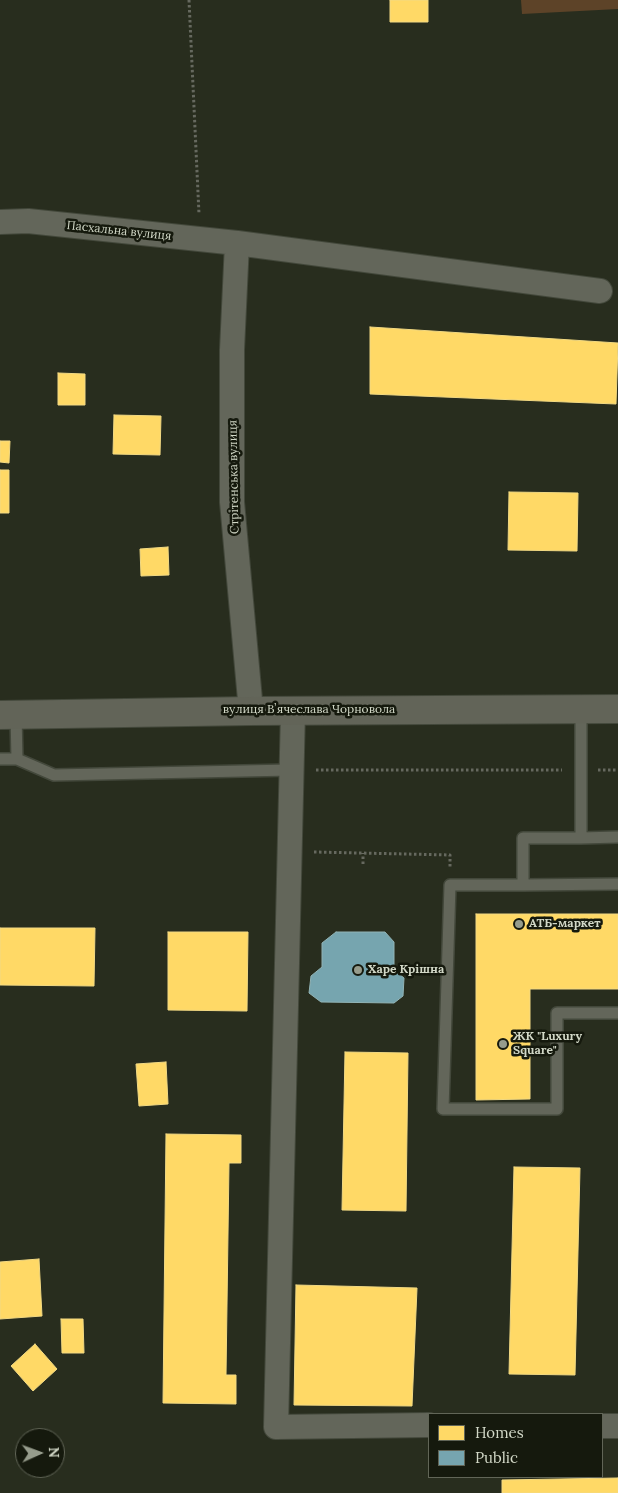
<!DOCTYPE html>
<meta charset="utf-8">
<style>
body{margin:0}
#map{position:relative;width:618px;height:1493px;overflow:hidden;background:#282d1e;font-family:Lora,serif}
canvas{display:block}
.legend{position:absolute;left:428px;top:1413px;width:175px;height:65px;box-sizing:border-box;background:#15190d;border:1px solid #616557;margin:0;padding:6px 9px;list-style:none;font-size:15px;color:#d2d8c7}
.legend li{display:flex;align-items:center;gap:10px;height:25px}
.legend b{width:25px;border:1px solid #616557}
.north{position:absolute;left:15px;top:1428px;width:50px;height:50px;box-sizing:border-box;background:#15190d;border:1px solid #616557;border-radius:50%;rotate:88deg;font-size:14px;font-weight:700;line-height:20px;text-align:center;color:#d2d8c7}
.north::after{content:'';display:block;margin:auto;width:18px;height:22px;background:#969c8c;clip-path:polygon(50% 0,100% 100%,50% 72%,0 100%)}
</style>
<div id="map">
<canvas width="618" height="1493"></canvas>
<ul class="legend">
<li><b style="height:14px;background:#ffd966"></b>Homes</li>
<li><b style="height:14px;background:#76a5af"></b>Public</li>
</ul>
<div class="north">N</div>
</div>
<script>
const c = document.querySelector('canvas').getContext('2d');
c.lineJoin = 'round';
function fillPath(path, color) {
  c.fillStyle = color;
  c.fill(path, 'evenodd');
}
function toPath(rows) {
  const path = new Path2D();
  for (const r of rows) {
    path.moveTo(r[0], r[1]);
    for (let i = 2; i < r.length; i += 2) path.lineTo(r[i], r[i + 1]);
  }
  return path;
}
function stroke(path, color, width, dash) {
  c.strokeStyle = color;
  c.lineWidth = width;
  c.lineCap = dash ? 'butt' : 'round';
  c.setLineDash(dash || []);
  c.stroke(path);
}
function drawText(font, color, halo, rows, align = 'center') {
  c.font = font + ' Lora,serif';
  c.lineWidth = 5;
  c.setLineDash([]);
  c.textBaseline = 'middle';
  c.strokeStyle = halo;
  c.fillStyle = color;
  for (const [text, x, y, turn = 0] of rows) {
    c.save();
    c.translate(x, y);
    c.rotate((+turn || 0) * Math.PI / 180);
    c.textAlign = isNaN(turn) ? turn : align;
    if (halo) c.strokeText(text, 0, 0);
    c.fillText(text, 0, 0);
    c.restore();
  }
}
const green = toPath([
 [521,0,618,0,618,9,522,14]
]);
const homes = toPath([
 [390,0,428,0,428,22,390,22,390,0],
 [370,327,618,343,616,404,370,394,370,327],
 [58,373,85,374,85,405,58,405,58,373],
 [114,415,161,416,160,455,113,454,114,415],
 [0,441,10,441,9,463,0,462,0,441],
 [0,470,9,470,9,513,0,513,0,470],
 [509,492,578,493,577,551,508,550,509,492],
 [168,547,169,575,141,576,140,549,168,547],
 [476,914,618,914,618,989,530,989,530,1099,476,1100,476,914],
 [0,928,95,928,94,986,0,985,0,928],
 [168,932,248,932,247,1011,168,1010,168,932],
 [345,1052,408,1053,406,1211,342,1210,345,1052],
 [166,1062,168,1104,139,1106,136,1064,166,1062],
 [166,1134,241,1135,241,1163,229,1163,226,1375,236,1375,236,1404,163,1403,166,1134],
 [514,1167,580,1168,575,1375,509,1374,514,1167],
 [39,1259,42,1316,0,1319,0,1262,39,1259],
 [296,1285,417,1288,412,1406,294,1405,296,1285],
 [61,1319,83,1319,84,1353,62,1353,61,1319],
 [35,1344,57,1369,33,1391,11,1366,35,1344],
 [618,1478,618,1493,502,1493,502,1480,618,1478]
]);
const public = toPath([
 [336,932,385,932,394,942,394,970,404,978,403,996,394,1003,321,1002,309,993,311,976,322,967,322,943,336,932]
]);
const path = toPath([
 [189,0,199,214],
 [316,770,562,770],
 [598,770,618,770],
 [314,852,450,855,450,867],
 [363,864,363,853]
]);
const lane = toPath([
 [581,708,581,838,618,837],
 [16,715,17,759],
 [0,759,17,759,54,775,290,770],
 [581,838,523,838,523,885,618,884],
 [523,885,450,885,443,1109,557,1109,557,1013,618,1013]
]);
const street = toPath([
 [0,222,28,221,237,243,600,291],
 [237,243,232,350,232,502,251,711],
 [293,710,276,1427,429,1425],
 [602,1426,618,1426]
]);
const secondary = toPath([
 [0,715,251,711,618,709]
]);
const markers = [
 [519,924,5,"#969c8c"],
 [358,970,5,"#969c8c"],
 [503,1044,5,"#969c8c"]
];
const streetNames = [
 ["Пасхальна вулиця",119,231,6],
 ["Стрітенська вулиця",234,477,-91],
 ["вулиця Вʼячеслава Чорновола",309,710]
];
const poiNames = [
 ["АТБ-маркет",529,924],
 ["Харе Крішна",368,970],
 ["ЖК \"Luxury",513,1037],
 ["Square\"",513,1051]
];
fillPath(green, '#5d4328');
fillPath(homes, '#ffd966');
stroke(homes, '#f2d983', 1);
fillPath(public, '#76a5af');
stroke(public, '#92b4b6', 1);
stroke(lane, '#43483b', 14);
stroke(street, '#43483b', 26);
stroke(secondary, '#43483b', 30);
stroke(path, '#66695f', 3, [2.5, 2.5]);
stroke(lane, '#63665a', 11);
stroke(street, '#63665a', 24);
stroke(secondary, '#626458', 28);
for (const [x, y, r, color] of markers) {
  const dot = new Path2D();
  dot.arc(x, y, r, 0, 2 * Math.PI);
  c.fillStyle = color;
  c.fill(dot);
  stroke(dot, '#15190d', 2);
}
drawText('12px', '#d2d8c7', '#15190d', streetNames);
drawText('bold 12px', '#d2d8c7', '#15190d', poiNames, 'left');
</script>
